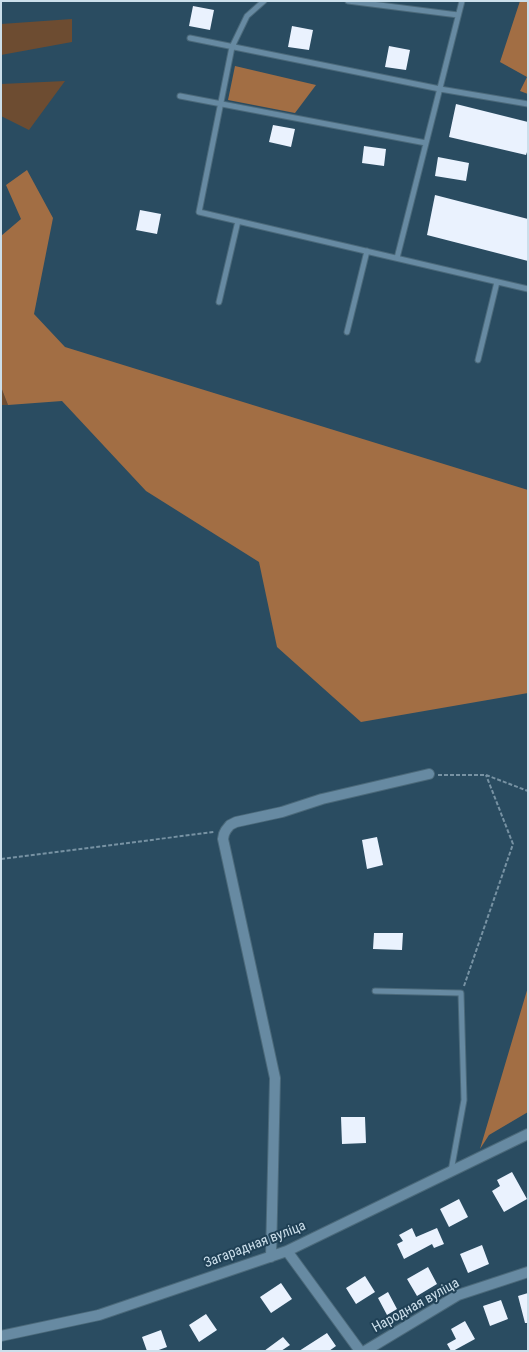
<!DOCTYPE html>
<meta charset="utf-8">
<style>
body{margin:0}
#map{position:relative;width:529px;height:1352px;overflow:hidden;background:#2a4c61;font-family:"Roboto Condensed",sans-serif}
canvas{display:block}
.frame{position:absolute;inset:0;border:2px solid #ccdfeb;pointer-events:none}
</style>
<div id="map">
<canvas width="529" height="1352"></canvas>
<div class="frame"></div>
</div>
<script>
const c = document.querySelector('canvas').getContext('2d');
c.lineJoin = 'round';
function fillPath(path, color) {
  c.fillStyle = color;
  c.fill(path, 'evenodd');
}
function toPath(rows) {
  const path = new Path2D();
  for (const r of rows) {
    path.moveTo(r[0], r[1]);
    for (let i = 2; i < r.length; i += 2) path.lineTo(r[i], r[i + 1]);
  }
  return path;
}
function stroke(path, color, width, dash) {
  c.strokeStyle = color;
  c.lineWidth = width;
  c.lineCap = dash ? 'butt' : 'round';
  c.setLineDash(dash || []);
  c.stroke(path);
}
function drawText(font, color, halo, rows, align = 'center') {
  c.font = font + ' "Roboto Condensed",sans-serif';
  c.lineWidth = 4;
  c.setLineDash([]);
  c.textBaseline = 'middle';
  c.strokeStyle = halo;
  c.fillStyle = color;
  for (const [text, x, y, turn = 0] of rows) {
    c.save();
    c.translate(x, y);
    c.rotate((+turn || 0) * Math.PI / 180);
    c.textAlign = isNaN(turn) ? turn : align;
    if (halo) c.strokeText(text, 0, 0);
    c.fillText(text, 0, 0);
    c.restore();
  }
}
const green = toPath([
 [72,19,72,42,1,55,1,24],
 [65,81,29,130,1,116,1,84],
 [1,387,8,405,1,405]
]);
const forest = toPath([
 [520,1,528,1,528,94,520,91,527,77,500,62],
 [235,66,316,85,295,113,228,100],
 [27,170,53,218,34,314,65,347,528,490,528,693,361,722,277,647,259,562,146,491,62,401,8,405,1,387,1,236,21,219,6,185],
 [528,987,528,1112,489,1135,480,1149]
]);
const building = toPath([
 [193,6,214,10,210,30,189,26],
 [292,26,313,30,309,50,288,47],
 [389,46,410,50,406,70,385,67],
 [456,104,528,122,528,149,526,155,449,137],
 [273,125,295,129,291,147,269,142],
 [364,146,386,149,384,166,362,163],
 [438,157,469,163,466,181,435,176],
 [435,195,528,219,528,261,427,235],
 [140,210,161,214,157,234,136,230],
 [377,837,383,865,367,869,362,840],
 [374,933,403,933,402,950,373,949],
 [341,1117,365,1117,366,1143,342,1144],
 [512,1172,527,1199,504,1212,492,1191,500,1186,497,1180],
 [459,1199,468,1217,449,1227,440,1209],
 [412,1228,416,1237,437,1228,444,1244,434,1248,432,1244,404,1259,397,1244,403,1241,399,1235],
 [482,1245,489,1264,468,1273,460,1254],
 [428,1267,437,1284,417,1296,407,1279],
 [365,1276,375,1292,356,1304,346,1288],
 [281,1283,292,1299,271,1313,260,1297],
 [388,1292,397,1309,387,1315,378,1298],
 [528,1293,528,1323,525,1323,518,1296],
 [501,1300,508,1319,490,1326,483,1306],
 [206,1314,217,1330,199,1342,189,1325],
 [465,1321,475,1339,453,1351,451,1351,447,1344,456,1339,451,1329],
 [161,1330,167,1347,156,1351,147,1351,142,1337],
 [327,1333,336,1346,329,1351,299,1351],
 [283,1337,290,1345,281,1351,264,1351]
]);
const path = toPath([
 [438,775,486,775,528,791],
 [1,859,214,832],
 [464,986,513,844,486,775]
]);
const lane = toPath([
 [264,1,247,16,232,47,199,212,528,289],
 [348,1,458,15],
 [190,38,440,89,528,104],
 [180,96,426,143],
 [397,258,462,1],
 [219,302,238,221],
 [347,332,367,251],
 [478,360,497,282],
 [375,991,461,993,464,1100,451,1171]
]);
const street = toPath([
 [287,1251,360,1351],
 [271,1257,275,1078,223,839,224,834,226,830,230,825,236,822,282,812,322,799,429,774],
 [1,1336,99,1315,287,1251,528,1134],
 [365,1351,458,1295,528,1272]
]);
const streetNames = [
 ["Загарадная вуліца",255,1245,-21],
 ["Народная вуліца",416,1306,-29]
];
fillPath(green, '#6d4c31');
fillPath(forest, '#a26e44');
fillPath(building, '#eaf2fe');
stroke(lane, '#4b697a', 7);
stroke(street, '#4b697a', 12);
stroke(path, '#7792a3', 2, [4, 2]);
stroke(lane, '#678aa2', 5);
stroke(street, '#678aa2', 10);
drawText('14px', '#ccdfeb', '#204156', streetNames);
</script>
